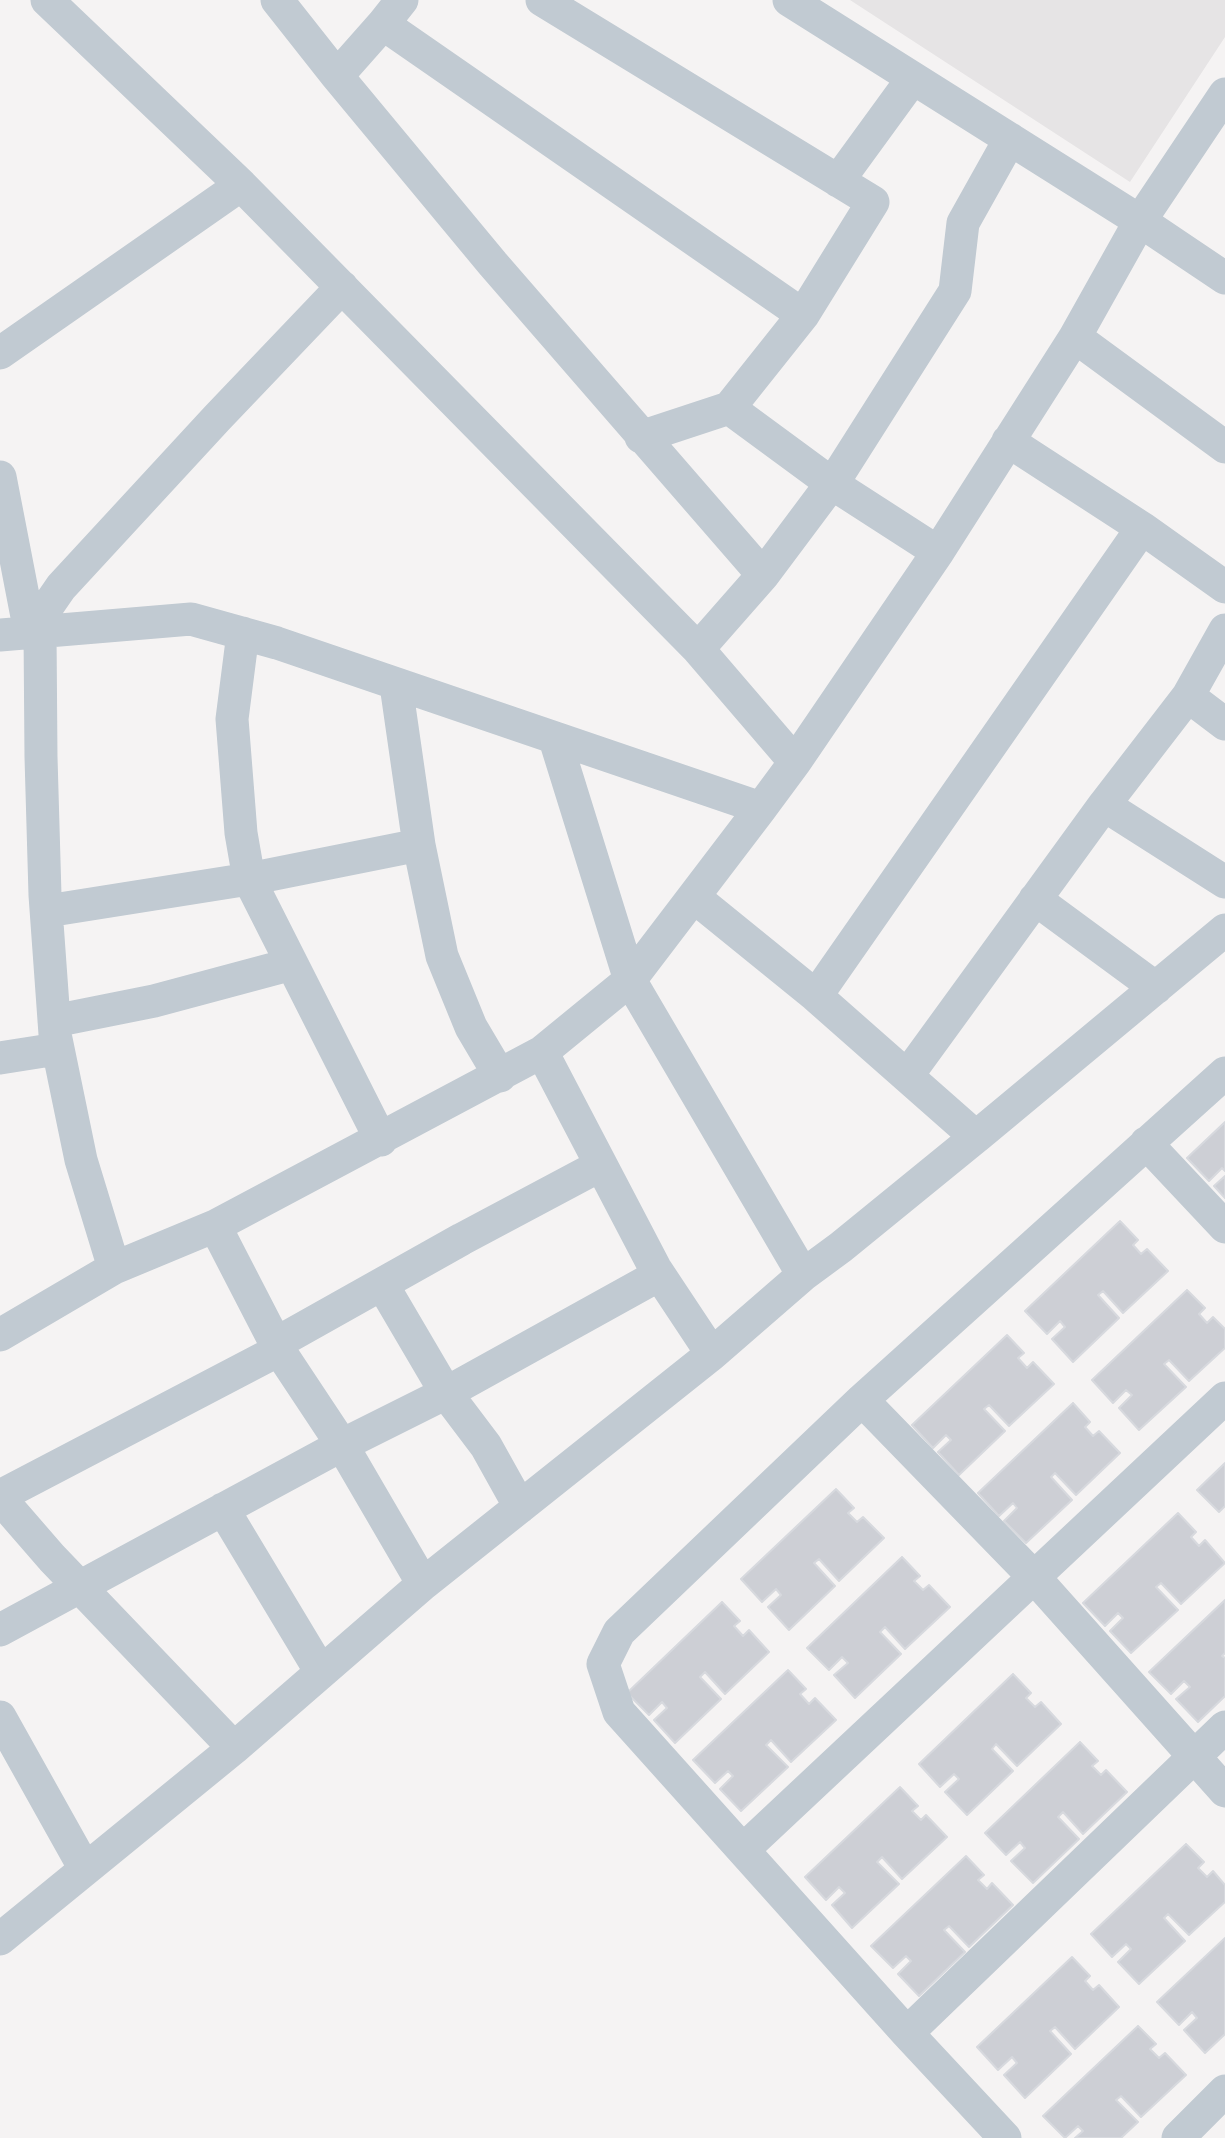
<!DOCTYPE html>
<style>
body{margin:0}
canvas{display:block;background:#f5f3f3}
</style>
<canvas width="1225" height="2138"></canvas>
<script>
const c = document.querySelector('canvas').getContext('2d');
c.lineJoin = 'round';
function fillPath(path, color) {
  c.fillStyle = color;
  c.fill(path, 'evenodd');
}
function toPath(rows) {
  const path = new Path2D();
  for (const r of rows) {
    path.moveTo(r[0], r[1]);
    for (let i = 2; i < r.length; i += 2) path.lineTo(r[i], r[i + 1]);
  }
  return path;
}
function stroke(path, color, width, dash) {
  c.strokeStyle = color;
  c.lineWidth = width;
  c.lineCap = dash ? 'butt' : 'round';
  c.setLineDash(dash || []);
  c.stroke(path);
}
const education = toPath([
 [850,0,1225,0,1225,37,1130,182]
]);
const building = toPath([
 [1225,1122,1225,1171,1222,1168,1209,1181,1187,1158,1225,1122],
 [1225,1176,1225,1198,1214,1186,1225,1176],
 [1120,1221,1138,1240,1133,1245,1141,1254,1147,1249,1168,1271,1123,1313,1103,1291,1098,1295,1119,1318,1073,1362,1052,1339,1065,1327,1060,1321,1047,1334,1025,1311,1120,1221],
 [1187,1290,1205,1308,1199,1314,1207,1323,1213,1317,1225,1329,1225,1348,1189,1381,1169,1360,1164,1364,1186,1387,1139,1430,1119,1408,1132,1395,1126,1390,1113,1403,1092,1380,1187,1290],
 [1007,1335,1024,1353,1018,1358,1027,1368,1033,1362,1054,1384,1009,1426,989,1405,984,1409,1005,1431,959,1475,938,1452,951,1440,946,1435,933,1448,912,1425,1007,1335],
 [1073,1403,1090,1422,1085,1427,1093,1436,1099,1431,1120,1453,1076,1495,1055,1473,1051,1477,1072,1500,1026,1543,1004,1521,1017,1508,1013,1503,999,1516,978,1493,1073,1403],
 [1225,1463,1225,1506,1219,1512,1197,1490,1225,1463],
 [836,1489,854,1508,848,1513,857,1522,863,1517,884,1538,839,1581,819,1559,814,1563,835,1586,789,1630,768,1607,781,1595,776,1589,762,1602,741,1579,836,1489],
 [1178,1513,1196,1532,1191,1537,1199,1546,1205,1540,1225,1563,1181,1604,1161,1583,1156,1587,1178,1610,1131,1653,1110,1631,1123,1618,1118,1613,1105,1626,1083,1603,1178,1513],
 [902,1557,920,1576,914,1581,923,1590,929,1585,950,1607,905,1649,885,1627,880,1632,901,1654,855,1698,834,1675,848,1663,842,1657,829,1670,807,1648,902,1557],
 [1225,1600,1225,1653,1222,1656,1225,1658,1225,1696,1198,1722,1176,1699,1190,1687,1184,1681,1171,1694,1149,1672,1225,1600],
 [722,1602,740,1621,734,1626,743,1636,749,1630,769,1652,725,1694,705,1672,700,1677,721,1699,675,1743,654,1720,667,1708,662,1702,649,1715,627,1693,722,1602],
 [788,1670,806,1689,800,1694,809,1704,815,1698,836,1720,791,1762,771,1740,766,1745,788,1767,741,1811,720,1789,733,1776,728,1771,715,1783,693,1760,788,1670],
 [1013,1674,1031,1693,1026,1698,1035,1707,1041,1702,1061,1724,1017,1766,996,1744,992,1749,1013,1771,967,1815,945,1792,959,1779,954,1774,940,1787,919,1764,1013,1674],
 [1080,1742,1098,1761,1092,1766,1101,1775,1106,1770,1127,1792,1083,1834,1063,1812,1058,1817,1079,1839,1033,1883,1011,1861,1025,1848,1020,1842,1006,1855,985,1833,1080,1742],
 [900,1787,918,1806,912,1811,921,1820,926,1815,947,1837,902,1879,882,1857,877,1862,899,1884,852,1928,832,1905,845,1893,839,1887,826,1900,805,1877,900,1787],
 [1186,1844,1204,1862,1198,1868,1207,1877,1213,1871,1225,1885,1225,1902,1189,1935,1168,1914,1164,1918,1185,1941,1139,1984,1118,1962,1131,1949,1126,1944,1112,1957,1091,1934,1186,1844],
 [966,1856,984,1875,978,1880,987,1889,992,1883,1013,1905,969,1947,949,1926,944,1930,965,1952,919,1996,898,1974,911,1961,906,1956,893,1968,871,1946,966,1856],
 [1225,1938,1225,2034,1205,2053,1184,2030,1197,2018,1192,2012,1179,2025,1157,2002,1225,1938],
 [1072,1957,1090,1976,1085,1981,1093,1990,1099,1985,1119,2007,1075,2049,1055,2027,1050,2031,1071,2054,1025,2098,1004,2075,1017,2063,1012,2057,998,2070,977,2047,1072,1957],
 [1138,2026,1156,2044,1150,2049,1159,2058,1165,2053,1186,2075,1141,2117,1121,2096,1116,2100,1138,2122,1121,2138,1075,2138,1083,2131,1078,2126,1065,2138,1043,2116,1138,2026]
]);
const minor = toPath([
 [277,0,337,76,493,264,763,575],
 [402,0,383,24,803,315,873,202,542,0],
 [789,0,1140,221,1225,94],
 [337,76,383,24],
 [838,181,913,78],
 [803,315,729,408,831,483,938,552],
 [1075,337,1225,447],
 [0,353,241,185],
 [641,437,729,408],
 [1008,441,1142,528,1225,587],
 [0,477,30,632],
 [30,632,61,587,217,418,342,287],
 [0,635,191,619,277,643,761,808,795,762,698,649,241,185,47,0],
 [698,649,763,575,840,472,955,291,963,223,1010,139],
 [396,685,419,845,442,956,471,1027,500,1076],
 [1188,696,1225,630],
 [555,739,630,980],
 [795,762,938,552,1075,337,1140,221,1225,278],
 [1104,805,1225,882],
 [694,897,816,996,976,1137,841,1247,803,1275],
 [1035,899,1156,988],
 [47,911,249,879,241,833,232,719,243,633],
 [630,980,761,808],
 [816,996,1142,528],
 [54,1021,154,1001,292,964],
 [542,1052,655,1268,712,1354],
 [0,1058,57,1049],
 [907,1076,1104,805,1188,696,1225,724],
 [976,1137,1225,930],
 [381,1140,249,879,419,845],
 [1146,1143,1225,1227],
 [215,1226,542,1052,630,980,803,1275,712,1354,423,1584],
 [114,1268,215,1226,279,1350],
 [382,1284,446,1393,659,1275],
 [0,1335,114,1268,81,1160,55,1034,45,895,41,757,40,632],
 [275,1344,462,1239,601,1165],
 [862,1400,1033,1576,1225,1791],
 [0,1496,279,1350,342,1445,423,1584,234,1748],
 [0,1498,52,1558,234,1748,0,1939],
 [223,1509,321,1672],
 [0,1630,342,1445,446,1393,486,1446,520,1507],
 [0,1717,85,1869],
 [743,1850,1225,1398],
 [907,2033,1225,1727],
 [1005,2138,907,2033,619,1712,603,1664,619,1632,862,1400,1225,1073],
 [1178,2138,1225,2091]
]);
fillPath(education, '#e6e4e5');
fillPath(building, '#cdcfd5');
stroke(building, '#d7d9de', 2);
stroke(minor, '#c1cad2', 33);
</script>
